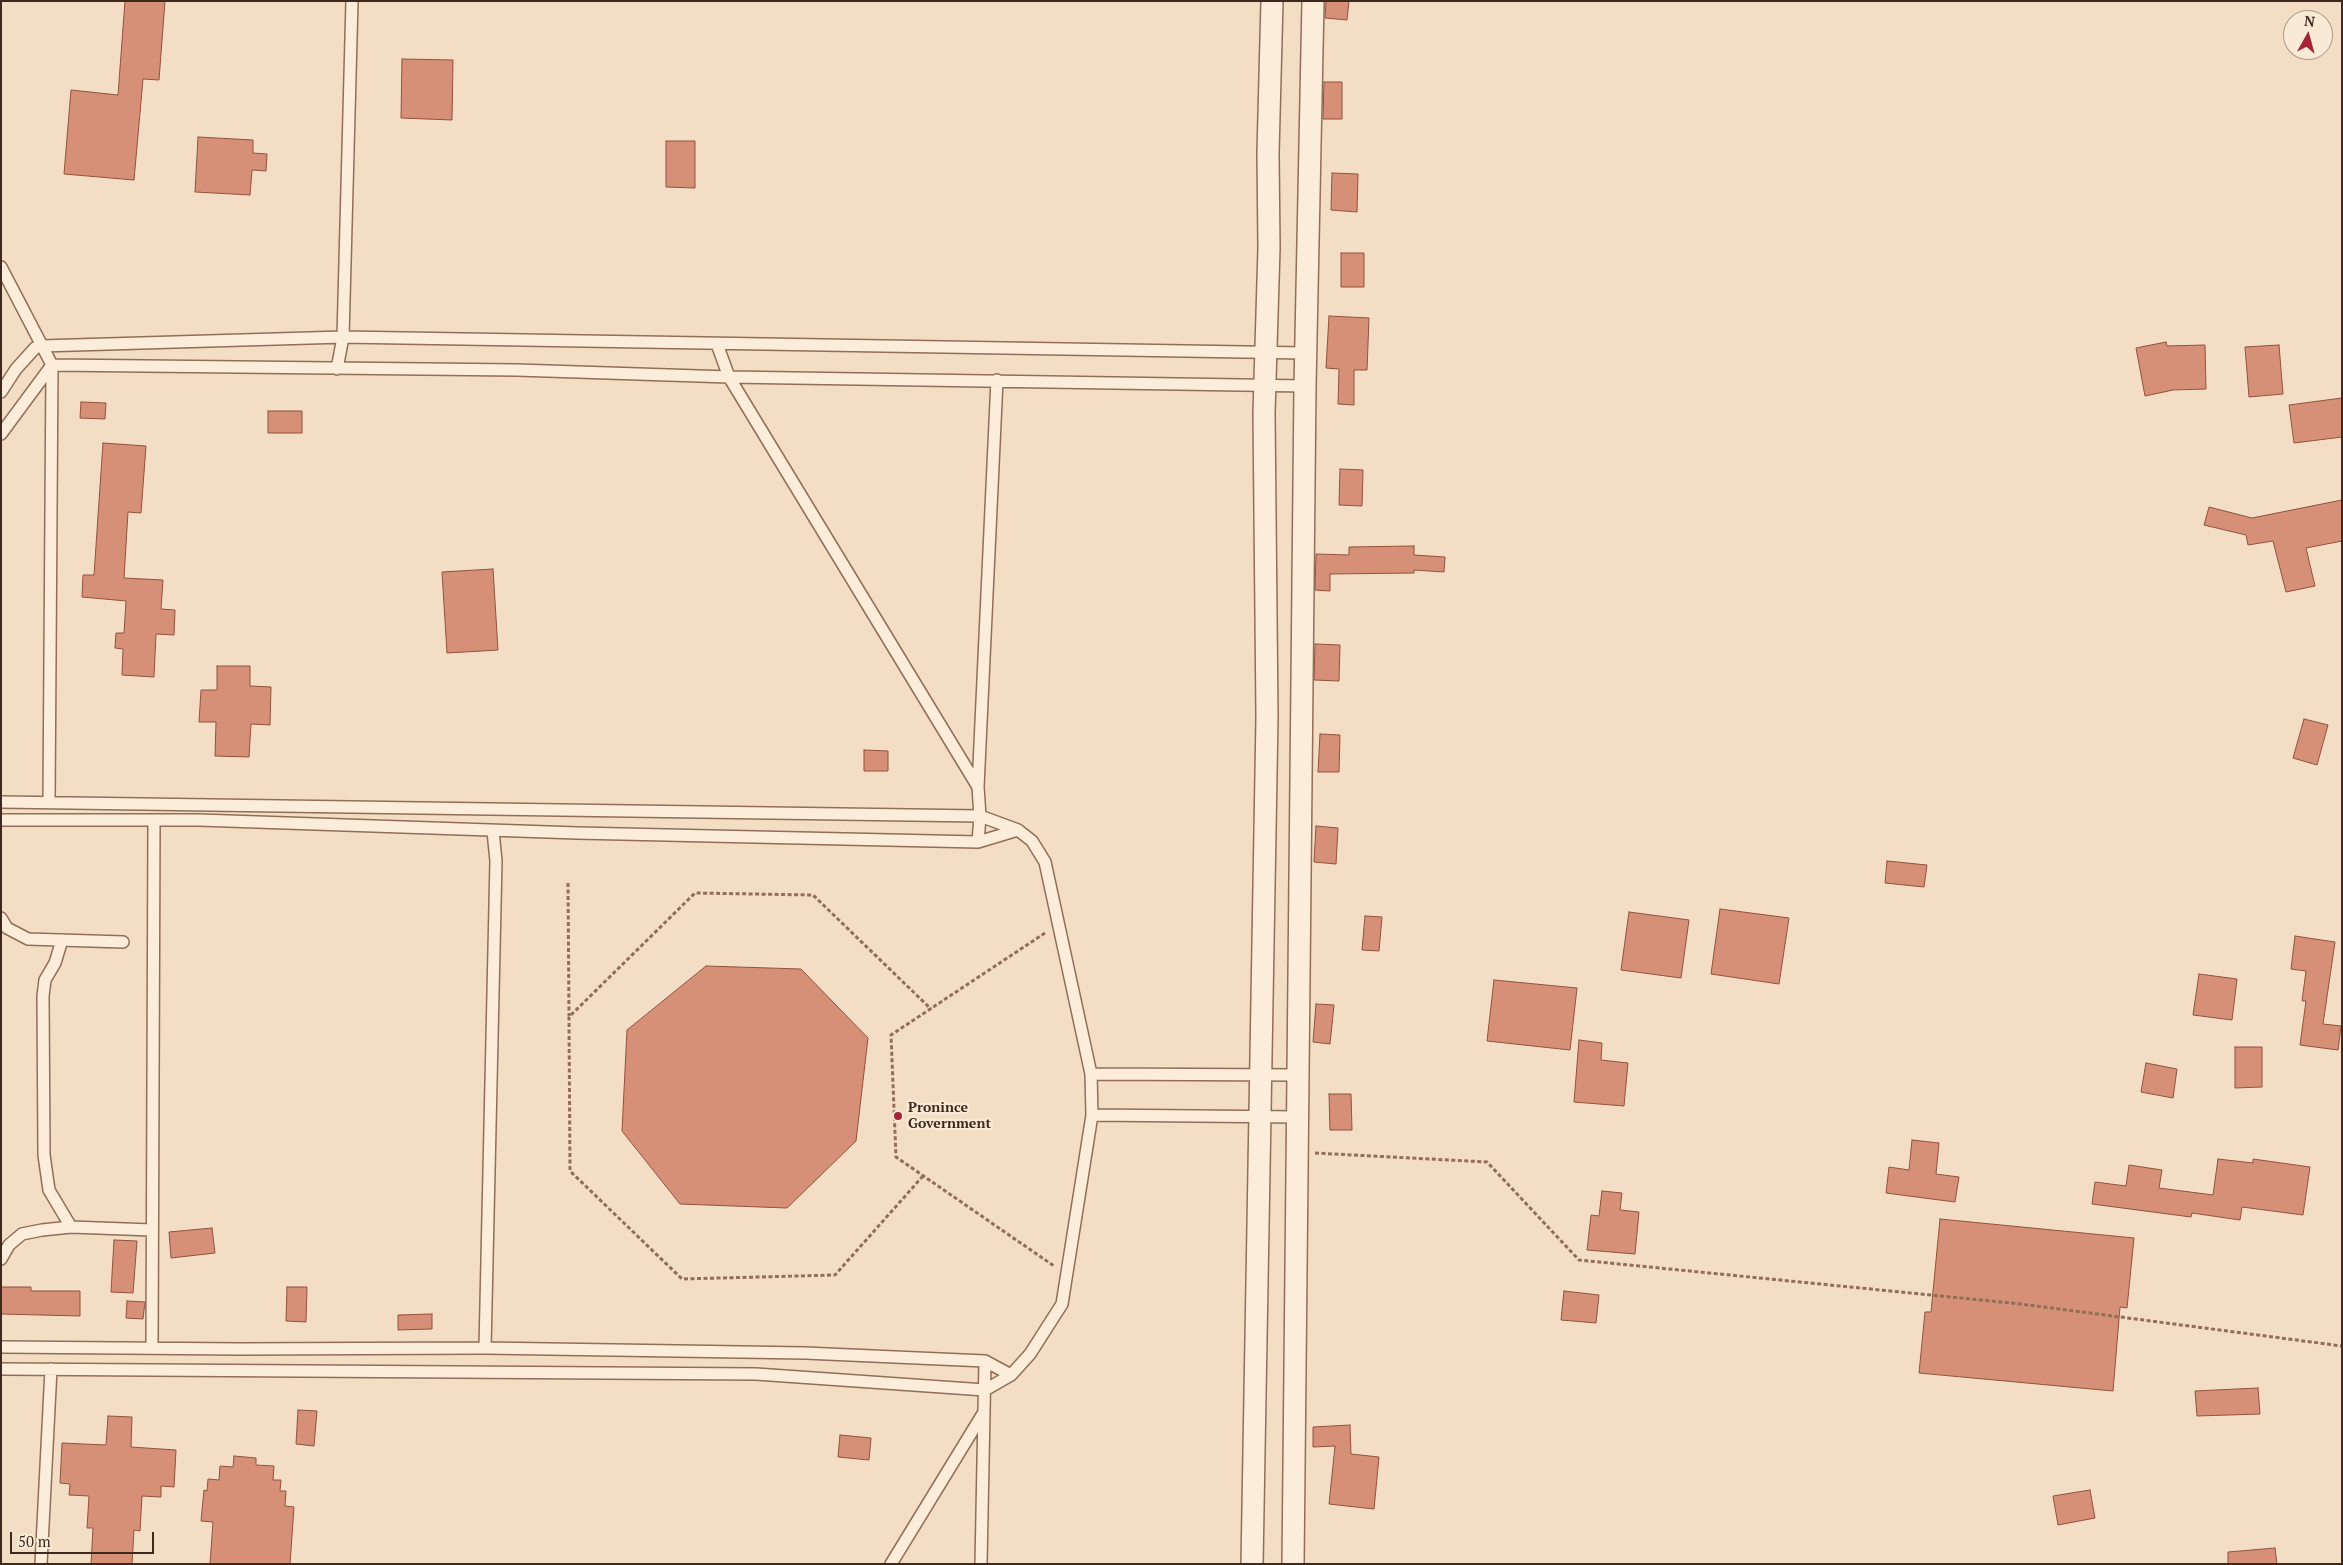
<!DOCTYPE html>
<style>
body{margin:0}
#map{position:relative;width:2343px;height:1565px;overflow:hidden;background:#f3dec5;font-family:"PT Serif",serif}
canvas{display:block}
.frame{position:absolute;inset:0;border:2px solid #3f291e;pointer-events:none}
.north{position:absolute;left:2283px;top:10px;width:50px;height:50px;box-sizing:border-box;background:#f9ead6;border:1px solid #af9d8c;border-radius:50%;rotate:7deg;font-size:14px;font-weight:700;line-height:20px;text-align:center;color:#3f291e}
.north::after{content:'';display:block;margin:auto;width:18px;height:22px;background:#a62236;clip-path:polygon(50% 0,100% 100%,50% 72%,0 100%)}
.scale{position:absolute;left:10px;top:1532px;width:144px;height:22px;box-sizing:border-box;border:2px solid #3f291e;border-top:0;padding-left:6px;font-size:15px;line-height:18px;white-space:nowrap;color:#3f291e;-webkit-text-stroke:4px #f9ead6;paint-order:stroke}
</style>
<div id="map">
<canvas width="2343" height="1565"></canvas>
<div class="frame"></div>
<div class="north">N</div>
<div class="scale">50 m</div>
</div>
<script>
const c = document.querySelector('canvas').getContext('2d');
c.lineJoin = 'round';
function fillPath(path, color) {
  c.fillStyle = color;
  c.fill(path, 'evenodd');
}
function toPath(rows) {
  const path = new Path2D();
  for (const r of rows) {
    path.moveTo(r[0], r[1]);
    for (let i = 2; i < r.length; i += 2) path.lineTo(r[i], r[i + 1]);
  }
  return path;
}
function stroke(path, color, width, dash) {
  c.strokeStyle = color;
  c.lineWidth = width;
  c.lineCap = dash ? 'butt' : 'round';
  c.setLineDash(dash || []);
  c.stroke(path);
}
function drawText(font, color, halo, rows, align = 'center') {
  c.font = font + ' "PT Serif",serif';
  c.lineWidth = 4.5;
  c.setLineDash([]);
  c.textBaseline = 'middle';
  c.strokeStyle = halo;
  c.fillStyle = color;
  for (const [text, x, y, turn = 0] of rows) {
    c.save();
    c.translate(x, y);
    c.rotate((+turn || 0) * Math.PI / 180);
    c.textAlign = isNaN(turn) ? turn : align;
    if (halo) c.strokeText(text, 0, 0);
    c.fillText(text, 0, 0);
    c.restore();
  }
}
const building = toPath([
 [125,1,165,1,159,80,143,79,134,180,64,174,71,90,118,95,125,1],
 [1326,1,1349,1,1347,20,1325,18,1326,1],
 [402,59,453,60,452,120,401,118,402,59],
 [1324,82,1342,82,1342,119,1323,119,1324,82],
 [198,137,253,140,253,153,267,154,266,171,252,170,250,195,195,192,198,137],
 [666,141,695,141,695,188,666,187,666,141],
 [1332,173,1358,174,1357,212,1331,210,1332,173],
 [1341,253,1364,253,1364,287,1341,287,1341,253],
 [1329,316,1369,318,1367,370,1354,370,1354,405,1338,404,1339,369,1326,368,1329,316],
 [2166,342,2167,346,2205,345,2206,389,2173,390,2145,396,2136,348,2166,342],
 [2279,345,2283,394,2249,397,2245,347,2279,345],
 [2342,398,2342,437,2294,443,2289,405,2342,398],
 [81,402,106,403,105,419,80,418,81,402],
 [268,411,302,411,302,433,268,433,268,411],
 [103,443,146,446,141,513,128,512,124,578,163,580,161,609,175,610,174,635,156,634,154,677,122,675,123,649,115,648,116,633,124,633,126,601,82,597,83,575,94,575,103,443],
 [1340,469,1363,470,1362,506,1339,505,1340,469],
 [2342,500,2342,541,2306,548,2315,586,2286,592,2273,541,2248,545,2246,535,2204,525,2209,507,2252,518,2342,500],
 [1414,546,1414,555,1445,557,1444,572,1414,570,1414,573,1330,574,1330,591,1315,590,1316,554,1349,555,1349,547,1414,546],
 [493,569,498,650,447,653,442,572,493,569],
 [1315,644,1340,645,1339,681,1314,680,1315,644],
 [217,666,250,666,250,686,271,687,270,725,251,724,249,757,215,756,216,722,199,722,201,690,217,690,217,666],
 [2304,719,2328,725,2317,765,2293,758,2304,719],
 [1320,734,1340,735,1339,772,1318,772,1320,734],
 [864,750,888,751,888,771,864,771,864,750],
 [1316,826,1338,828,1336,864,1314,862,1316,826],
 [1887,861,1927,865,1924,887,1885,883,1887,861],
 [1720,909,1789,918,1779,984,1711,974,1720,909],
 [1629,912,1689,920,1681,978,1621,970,1629,912],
 [1365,916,1382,917,1379,951,1362,950,1365,916],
 [2295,936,2335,942,2323,1024,2341,1026,2338,1050,2300,1045,2306,1001,2302,1001,2306,971,2291,969,2295,936],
 [706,966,801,969,868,1038,856,1141,787,1208,680,1204,622,1131,627,1030,706,966],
 [2199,974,2237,979,2232,1020,2193,1015,2199,974],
 [1494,980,1577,988,1570,1050,1487,1041,1494,980],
 [1316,1004,1334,1005,1330,1044,1313,1042,1316,1004],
 [1579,1040,1602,1043,1601,1060,1628,1063,1624,1106,1574,1102,1579,1040],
 [2235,1047,2262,1047,2262,1087,2235,1088,2235,1047],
 [2146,1063,2177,1069,2173,1098,2141,1092,2146,1063],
 [1329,1094,1351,1094,1352,1130,1330,1130,1329,1094],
 [1912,1140,1939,1143,1936,1174,1959,1177,1955,1202,1886,1193,1889,1167,1909,1170,1912,1140],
 [2218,1159,2253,1163,2253,1159,2310,1167,2303,1215,2242,1207,2240,1220,2192,1213,2191,1217,2092,1204,2095,1182,2126,1186,2129,1165,2162,1170,2159,1188,2213,1195,2218,1159],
 [1602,1191,1622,1193,1620,1210,1639,1212,1635,1254,1587,1250,1591,1215,1599,1216,1602,1191],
 [1940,1219,2134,1238,2127,1308,2120,1307,2113,1391,1919,1373,1925,1312,1931,1312,1940,1219],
 [212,1228,215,1253,171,1258,169,1232,212,1228],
 [114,1240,137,1241,133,1293,111,1292,114,1240],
 [1,1287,31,1287,31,1291,80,1291,80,1316,1,1314,1,1287],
 [287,1287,307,1287,306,1322,286,1321,287,1287],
 [1564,1291,1599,1295,1596,1323,1561,1320,1564,1291],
 [127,1301,145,1302,143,1319,126,1318,127,1301],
 [432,1314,432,1329,398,1330,398,1315,432,1314],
 [2258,1388,2260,1414,2197,1416,2195,1391,2258,1388],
 [298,1410,317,1411,314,1446,296,1444,298,1410],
 [108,1416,132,1417,131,1447,176,1450,174,1487,161,1486,161,1497,142,1496,140,1531,134,1530,132,1564,91,1564,93,1528,87,1528,89,1496,69,1495,70,1484,60,1483,62,1443,106,1445,108,1416],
 [1350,1425,1351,1454,1379,1457,1374,1509,1329,1504,1335,1446,1313,1447,1313,1427,1350,1425],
 [840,1435,871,1438,869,1460,838,1457,840,1435],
 [234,1456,256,1458,256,1465,274,1466,273,1480,281,1480,280,1491,286,1491,285,1506,294,1507,290,1564,210,1564,213,1522,201,1521,204,1490,207,1491,208,1479,219,1480,220,1466,233,1467,234,1456],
 [2090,1490,2095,1518,2058,1525,2053,1496,2090,1490],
 [2275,1548,2277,1564,2228,1564,2228,1552,2275,1548]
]);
const path = toPath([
 [568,883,569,1016],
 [1045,933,891,1035,896,1157,1054,1266],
 [1315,1153,1487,1162,1579,1260,2021,1304,2342,1346],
 [923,1176,835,1275,682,1279,570,1171,569,1017,695,893,813,895,931,1009]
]);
const service = toPath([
 [1,267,52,365,49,801],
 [717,344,729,377,978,787],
 [337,369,343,337,352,1],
 [1,392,16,369,35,348,41,346,343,337,1305,353],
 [1,434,52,365,517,370,729,377,1305,386],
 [1,802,980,816,1018,830,1032,841,1045,862,1091,1074,1092,1115,1062,1304,1030,1354,1011,1375,985,1390,756,1374,1,1369],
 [1,820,199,820,577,833,978,842,1018,830],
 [978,842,980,816,978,787,997,380],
 [1,918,7,928,28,939,123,942],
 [62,940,55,963,45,980,43,996,44,1155,49,1190,71,1227],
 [1091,1074,1298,1075],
 [1092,1115,1298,1117],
 [1,1259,9,1245,22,1234,42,1230,71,1227,152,1230],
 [1,1347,240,1349,485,1348,805,1353,985,1361,1011,1375],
 [152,1348,154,820],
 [485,1348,496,861,493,831],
 [41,1564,51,1369],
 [891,1564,984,1412],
 [981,1564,985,1361]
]);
const minor = toPath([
 [1252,1564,1267,717,1264,413,1269,248,1268,153,1272,1],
 [1293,1564,1305,386,1313,1]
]);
const markers = [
 [898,1116,5,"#a62236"]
];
const poiNames = [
 ["Pronince",908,1108],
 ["Government",908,1124]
];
fillPath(building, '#d59077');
stroke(building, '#92513c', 1);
stroke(service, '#906e58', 14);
stroke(minor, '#906e58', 24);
stroke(path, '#906e58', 3, [4, 2.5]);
stroke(service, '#fcedda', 11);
stroke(minor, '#fcedda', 21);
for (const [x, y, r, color] of markers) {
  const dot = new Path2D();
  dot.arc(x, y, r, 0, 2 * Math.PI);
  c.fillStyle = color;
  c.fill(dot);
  stroke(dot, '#f9ead6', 2);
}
drawText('bold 14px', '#3f291e', '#f9ead6', poiNames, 'left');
</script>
